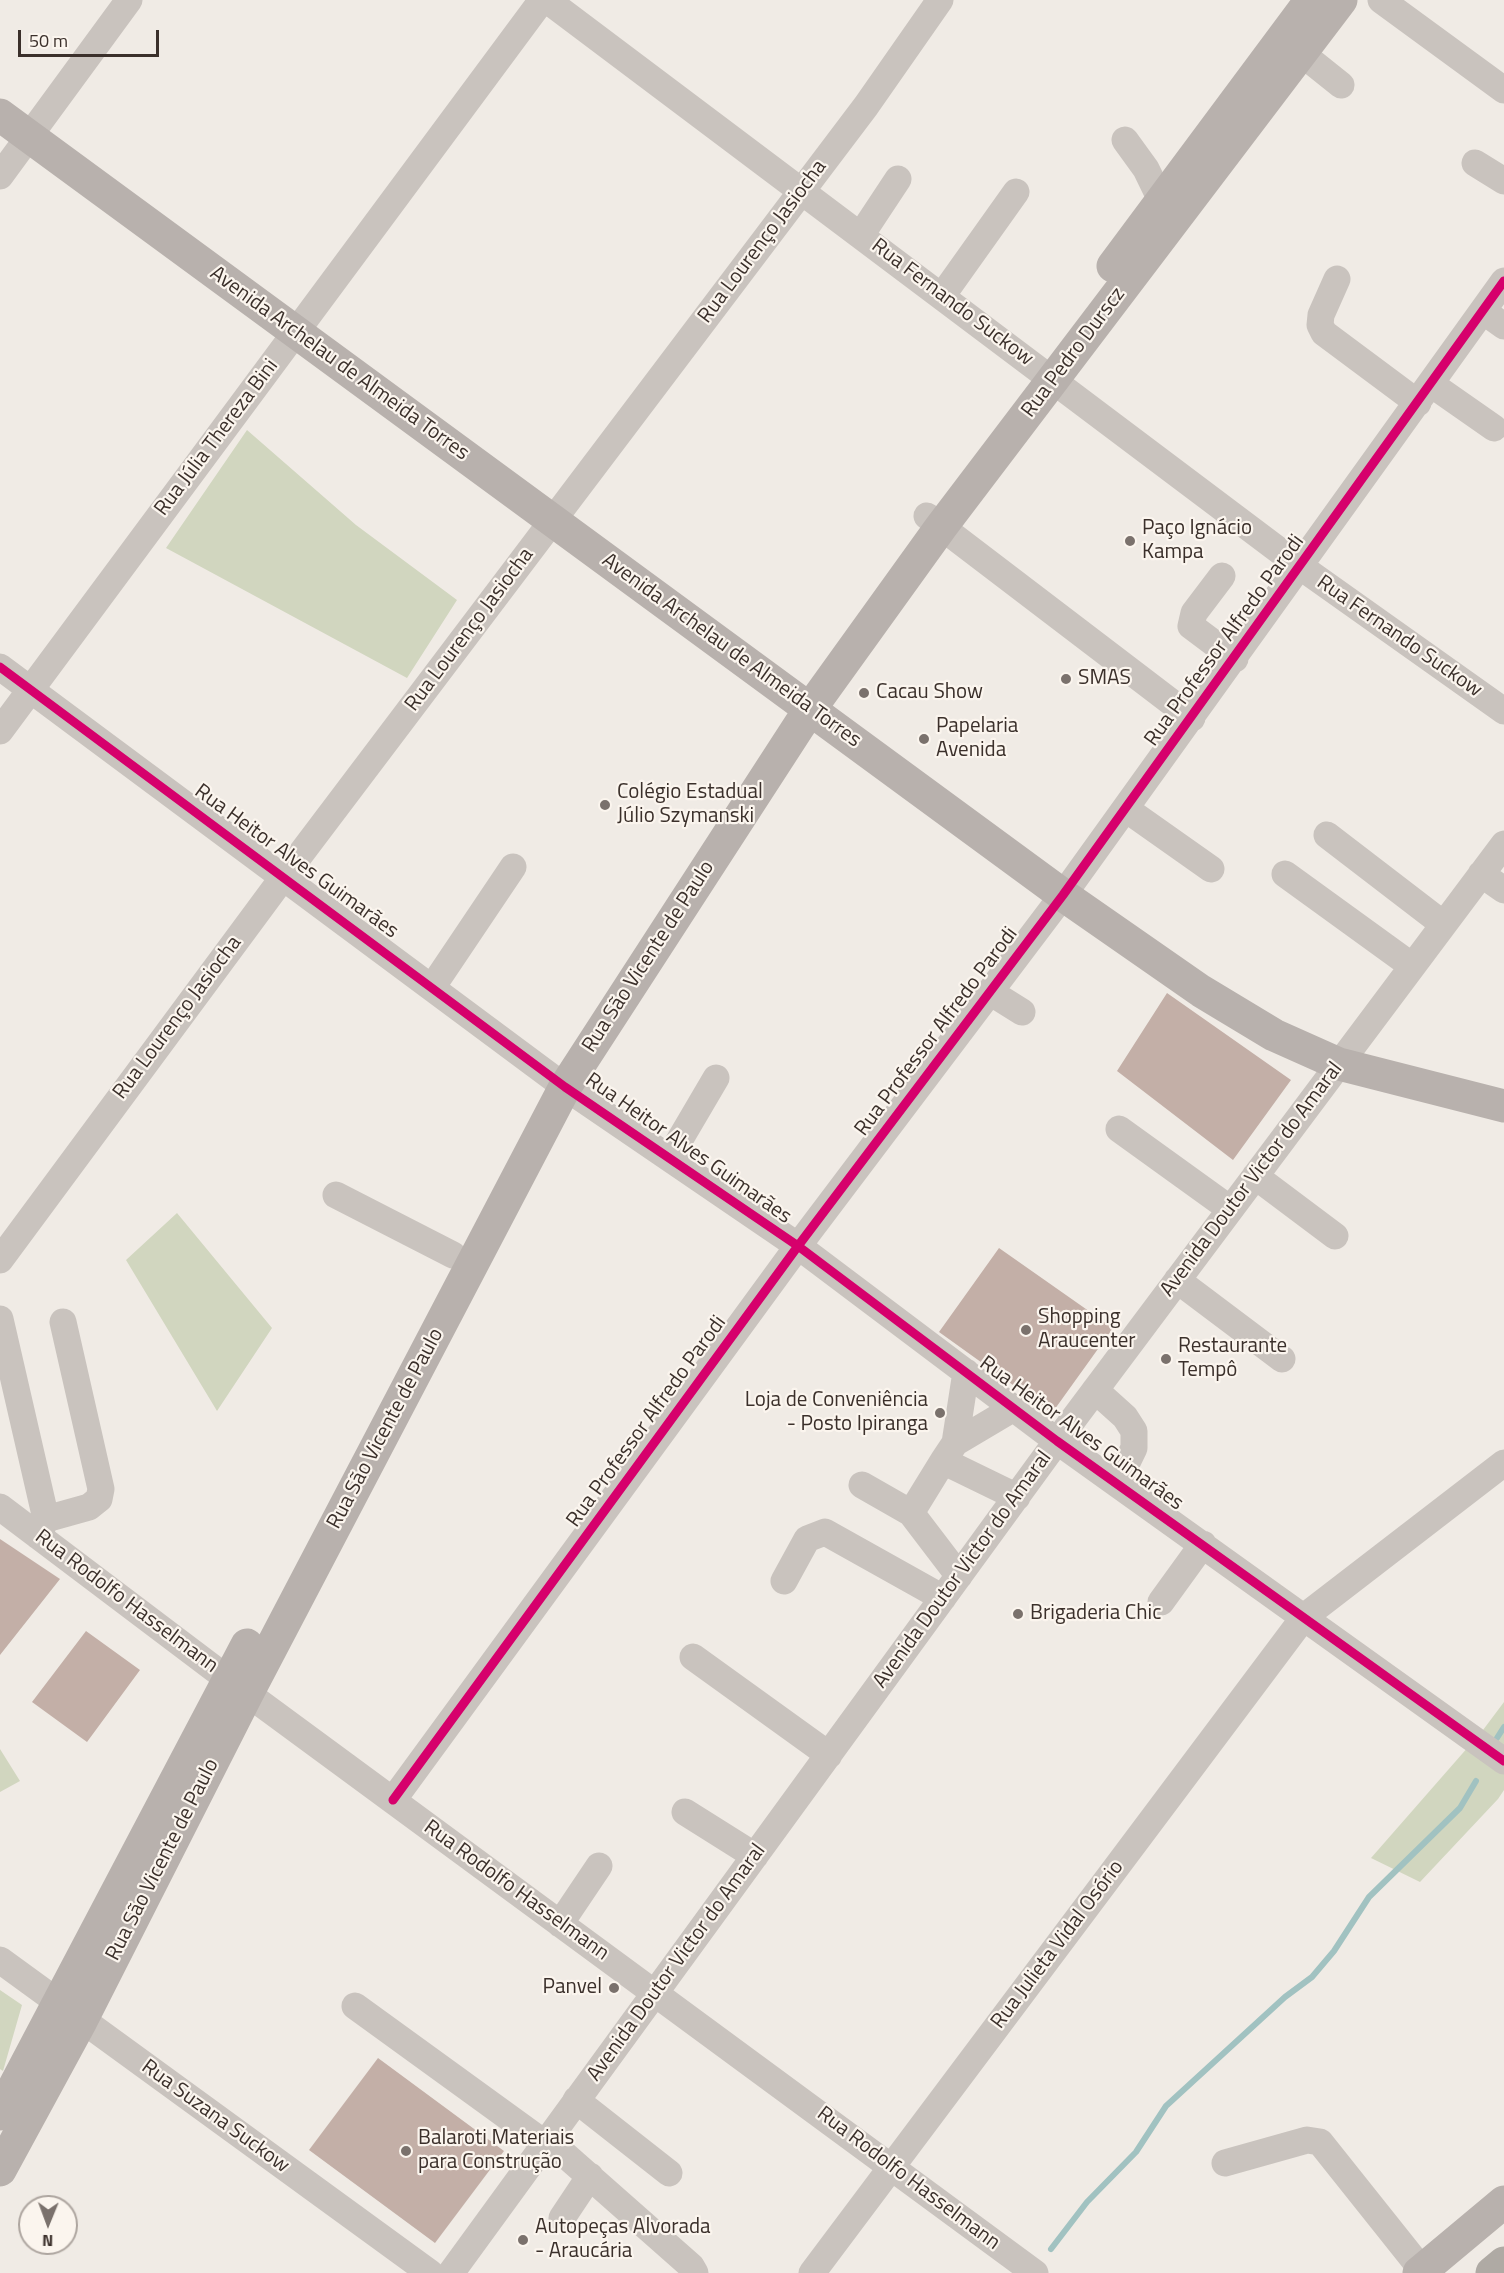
<!DOCTYPE html>
<meta charset="utf-8">
<style>
body{margin:0}
#map{position:relative;width:1504px;height:2273px;overflow:hidden;background:#f0ebe5;font-family:"Titillium Web",sans-serif}
canvas{display:block}
.north{position:absolute;left:18px;top:2195px;width:60px;height:60px;box-sizing:border-box;background:#fbf5ee;border:2px solid #aea6a0;border-radius:50%;rotate:181deg;font-size:16px;font-weight:700;line-height:24px;text-align:center;color:#3b302b}
.north::after{content:'';display:block;margin:auto;width:21px;height:27px;background:#7a716c;clip-path:polygon(50% 0,100% 100%,50% 72%,0 100%)}
.scale{position:absolute;left:18px;top:30px;width:141px;height:27px;box-sizing:border-box;border:3px solid #3b302b;border-top:0;padding-left:8px;font-size:18px;line-height:21px;white-space:nowrap;color:#3b302b;-webkit-text-stroke:4px #fbf5ee;paint-order:stroke}
</style>
<div id="map">
<canvas width="1504" height="2273"></canvas>
<div class="north">N</div>
<div class="scale">50 m</div>
</div>
<script>
const c = document.querySelector('canvas').getContext('2d');
c.lineJoin = 'round';
function fillPath(path, color) {
  c.fillStyle = color;
  c.fill(path, 'evenodd');
}
function toPath(rows) {
  const path = new Path2D();
  for (const r of rows) {
    path.moveTo(r[0], r[1]);
    for (let i = 2; i < r.length; i += 2) path.lineTo(r[i], r[i + 1]);
  }
  return path;
}
function stroke(path, color, width, dash) {
  c.strokeStyle = color;
  c.lineWidth = width;
  c.lineCap = dash ? 'butt' : 'round';
  c.setLineDash(dash || []);
  c.stroke(path);
}
function drawText(font, color, halo, rows, align = 'center') {
  c.font = font + ' "Titillium Web",sans-serif';
  c.lineWidth = 4.5;
  c.setLineDash([]);
  c.textBaseline = 'middle';
  c.strokeStyle = halo;
  c.fillStyle = color;
  for (const [text, x, y, turn = 0] of rows) {
    c.save();
    c.translate(x, y);
    c.rotate((+turn || 0) * Math.PI / 180);
    c.textAlign = isNaN(turn) ? turn : align;
    if (halo) c.strokeText(text, 0, 0);
    c.fillText(text, 0, 0);
    c.restore();
  }
}
const green = toPath([
 [247,430,356,525,457,600,407,678,166,548],
 [177,1213,272,1328,217,1411,126,1260],
 [1504,1702,1504,1790,1498,1799,1420,1882,1371,1858,1483,1730],
 [0,1749,20,1781,0,1792],
 [0,1990,22,2005,3,2071,0,2069]
]);
const stream = toPath([
 [1497,1738,1504,1727],
 [1051,2249,1087,2202,1136,2152,1166,2106,1285,1997,1312,1977,1334,1951,1369,1897,1460,1808,1476,1781]
]);
const building = toPath([
 [1167,993,1291,1080,1233,1160,1117,1071],
 [999,1248,1113,1328,1052,1413,939,1332],
 [0,1539,60,1579,0,1655],
 [86,1631,140,1670,87,1742,32,1702],
 [378,2058,504,2151,435,2243,309,2150]
]);
const minor = toPath([
 [547,0,1301,567,1504,711],
 [1381,0,1504,90],
 [1301,53,1341,85],
 [1125,140,1146,169,1161,200],
 [1475,163,1504,181],
 [0,176,129,0],
 [861,235,898,179],
 [1337,279,1321,315,1320,325,1324,333,1418,403],
 [942,296,1016,192],
 [1483,311,1504,326],
 [1431,384,1494,428],
 [927,516,1192,718],
 [1222,576,1194,613,1191,626,1235,659],
 [0,667,565,1087,798,1246,1057,1441,1504,1761],
 [0,731,542,0],
 [1126,809,1211,869],
 [1327,835,1443,924],
 [1285,874,1412,966],
 [1481,874,1504,890],
 [433,986,513,867],
 [990,992,1022,1012],
 [1119,1129,1230,1209],
 [669,1158,716,1078],
 [1255,1176,1335,1236],
 [336,1195,453,1255],
 [0,1260,284,876,866,106,940,0],
 [1177,1280,1282,1359],
 [0,1319,46,1519,38,1536],
 [1095,1390,1125,1417,1134,1431,1134,1448,1117,1483],
 [955,1443,1014,1408],
 [943,1461,955,1443,966,1372],
 [862,1485,911,1513],
 [0,1507,229,1680,1035,2273],
 [46,1519,89,1507,99,1499,101,1489,63,1322],
 [959,1576,911,1513,943,1461,1017,1497],
 [784,1581,807,1539,825,1532,943,1598],
 [1161,1602,1203,1544],
 [693,1657,829,1755],
 [393,1800,798,1246,1063,895,1504,281],
 [685,1812,755,1856],
 [560,1924,599,1866],
 [0,1960,430,2273],
 [355,2006,544,2143],
 [576,2100,669,2173],
 [547,2139,691,2266,695,2273],
 [1225,2163,1307,2140,1320,2142,1422,2270],
 [562,2218,590,2176],
 [451,2273,1057,1441,1504,844],
 [812,2273,1304,1617,1504,1463]
]);
const major = toPath([
 [0,115,1063,895,1201,991,1274,1035,1339,1064,1504,1106],
 [1113,266,1311,0],
 [0,2114,247,1645],
 [0,2170,81,2021,247,1694,565,1087,810,709,941,527,1341,0],
 [1419,2273,1504,2202]
]);
const highway = toPath([
 [1492,2273,1504,2263]
]);
const cycleway = toPath([
 [0,667,565,1087,798,1246,1057,1441,1504,1761],
 [393,1800,798,1246,1063,895,1504,281]
]);
const markers = [
 [1130,541,6,"#7a716c"],
 [1066,679,6,"#7a716c"],
 [864,693,6,"#7a716c"],
 [924,739,6,"#7a716c"],
 [605,805,6,"#7a716c"],
 [1026,1330,6,"#7a716c"],
 [1166,1359,6,"#7a716c"],
 [940,1413,6,"#7a716c"],
 [1018,1614,6,"#7a716c"],
 [614,1988,6,"#7a716c"],
 [406,2151,6,"#7a716c"],
 [523,2240,6,"#7a716c"]
];
const streetNames = [
 ["Rua Lourenço Jasiocha",763,242,-53],
 ["Rua Fernando Suckow",952,303,37],
 ["Rua Pedro Durscz",1074,353,-53],
 ["Avenida Archelau de Almeida Torres",339,364,36],
 ["Rua Júlia Thereza Bini",217,438,-53],
 ["Rua Lourenço Jasiocha",470,630,-53],
 ["Rua Fernando Suckow",1399,637,35],
 ["Rua Professor Alfredo Parodi",1225,641,-54],
 ["Avenida Archelau de Almeida Torres",731,651,36],
 ["Rua Heitor Alves Guimarães",296,862,36],
 ["Rua São Vicente de Paulo",649,957,-57],
 ["Rua Lourenço Jasiocha",178,1018,-53],
 ["Rua Professor Alfredo Parodi",937,1032,-53],
 ["Rua Heitor Alves Guimarães",688,1149,35],
 ["Avenida Doutor Victor do Amaral",1252,1180,-53],
 ["Rua Professor Alfredo Parodi",647,1422,-54],
 ["Rua São Vicente de Paulo",386,1429,-62],
 ["Rua Heitor Alves Guimarães",1081,1434,36],
 ["Avenida Doutor Victor do Amaral",963,1570,-54],
 ["Rua Rodolfo Hasselmann",126,1602,37],
 ["Rua São Vicente de Paulo",163,1860,-63],
 ["Rua Rodolfo Hasselmann",516,1891,36],
 ["Rua Julieta Vidal Osório",1058,1945,-53],
 ["Avenida Doutor Victor do Amaral",677,1963,-54],
 ["Rua Suzana Suckow",215,2117,36],
 ["Rua Rodolfo Hasselmann",908,2179,37]
];
const poiNames = [
 ["Paço Ignácio",1142,529],
 ["Kampa",1142,553],
 ["SMAS",1078,679],
 ["Cacau Show",876,693],
 ["Papelaria",936,727],
 ["Avenida",936,751],
 ["Colégio Estadual",617,793],
 ["Júlio Szymanski",617,817],
 ["Shopping",1038,1318],
 ["Araucenter",1038,1342],
 ["Restaurante",1178,1347],
 ["Tempô",1178,1371],
 ["Loja de Conveniência",928,1401,"right"],
 ["- Posto Ipiranga",928,1425,"right"],
 ["Brigaderia Chic",1030,1614],
 ["Panvel",602,1988,"right"],
 ["Balaroti Materiais",418,2139],
 ["para Construção",418,2163],
 ["Autopeças Alvorada",535,2228],
 ["- Araucária",535,2252]
];
fillPath(green, '#d1d6bf');
stroke(stream, '#a1c2c1', 6);
fillPath(building, '#c3afa7');
stroke(minor, '#c9c3be', 27);
stroke(major, '#b8b1ad', 33);
stroke(highway, '#afaaa4', 33);
stroke(cycleway, '#d6006c', 9);
for (const [x, y, r, color] of markers) {
  const dot = new Path2D();
  dot.arc(x, y, r, 0, 2 * Math.PI);
  c.fillStyle = color;
  c.fill(dot);
  stroke(dot, '#fbf5ee', 2);
}
drawText('21px', '#3b302b', '#fbf5ee', streetNames);
drawText('21px', '#3b302b', '#fbf5ee', poiNames, 'left');
</script>
